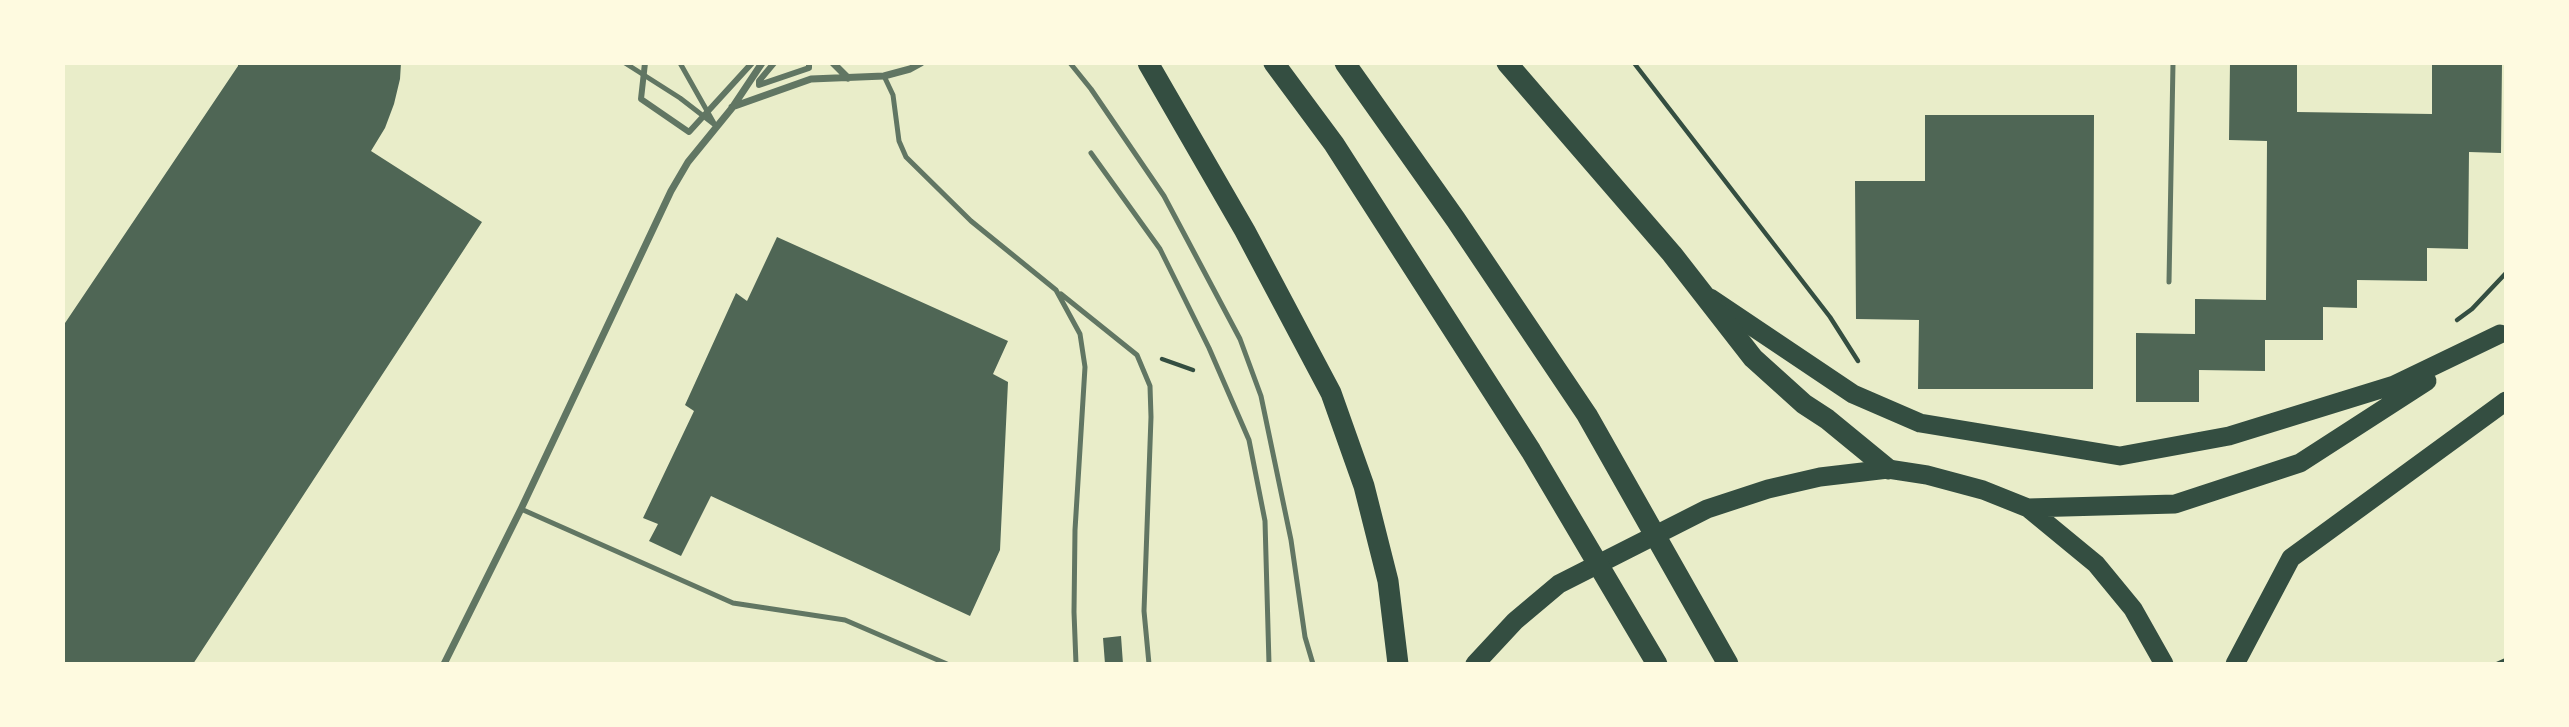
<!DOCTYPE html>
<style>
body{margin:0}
#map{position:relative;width:2569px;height:727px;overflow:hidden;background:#e9edc9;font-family:"Roboto Condensed",sans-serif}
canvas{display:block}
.frame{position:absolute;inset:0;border:65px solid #fefae0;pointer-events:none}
</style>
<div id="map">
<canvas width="2569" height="727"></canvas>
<div class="frame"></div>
</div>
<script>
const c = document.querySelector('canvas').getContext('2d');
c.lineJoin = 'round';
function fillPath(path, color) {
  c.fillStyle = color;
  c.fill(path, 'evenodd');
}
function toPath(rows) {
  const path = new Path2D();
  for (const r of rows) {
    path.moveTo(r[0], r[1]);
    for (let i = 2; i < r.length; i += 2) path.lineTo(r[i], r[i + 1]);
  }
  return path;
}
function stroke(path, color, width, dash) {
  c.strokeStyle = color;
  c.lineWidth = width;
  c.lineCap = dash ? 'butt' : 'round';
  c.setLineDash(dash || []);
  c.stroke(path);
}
const building = toPath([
 [238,63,401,63,400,79,394,104,385,128,371,151,482,222,193,664,63,664,63,326,238,66],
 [2230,63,2297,63,2297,112,2432,114,2432,63,2502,63,2501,153,2469,152,2468,249,2427,248,2427,281,2357,280,2357,308,2323,307,2323,340,2265,340,2265,371,2199,370,2199,402,2136,402,2136,333,2195,334,2195,299,2266,300,2267,141,2229,140],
 [1925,115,2094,115,2093,389,1918,389,1919,320,1856,319,1855,181,1925,181],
 [777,237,1008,341,993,374,1008,382,1000,550,970,616,711,496,681,556,649,541,658,524,643,518,694,411,685,405,736,293,747,301],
 [1121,636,1123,664,1105,664,1103,638]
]);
const path = toPath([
 [1634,63,1830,317,1858,361],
 [2457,320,2472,309,2506,273],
 [1162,359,1193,370],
 [2497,664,2506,660]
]);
const service = toPath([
 [625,63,680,98,715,125],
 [680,63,715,125],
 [1070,63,1091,89,1164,196,1240,339,1261,396,1291,540,1305,637,1313,664],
 [884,76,893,95,899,141,906,157,971,221,1056,290,1080,334,1085,367,1075,530,1074,612,1076,664],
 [1091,153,1160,249,1209,348,1249,440,1265,521,1269,664],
 [2169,282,2173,63],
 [1061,294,1137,355,1150,386,1151,417,1144,611,1149,664],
 [521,509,733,603,845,620,947,664]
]);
const pedestrian = toPath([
 [645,63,641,99,689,132,752,63],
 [774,63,759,81,759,85,809,68,809,63]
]);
const minor = toPath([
 [833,63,848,78],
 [732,107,811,79,884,76,910,69,921,63],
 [444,664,521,509,671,191,688,162,732,108,762,63]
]);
const trunk = toPath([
 [1710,298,1853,394,1920,423,2120,456,2229,436,2394,385,2500,334],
 [2028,508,2175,504,2300,463,2427,381],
 [1475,664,1515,621,1559,584,1707,509,1768,489,1820,477,1888,469,1927,475,1983,490,2028,508,2096,564,2133,609,2164,664],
 [2235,664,2291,558,2506,401]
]);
const motorway = toPath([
 [1148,63,1245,231,1331,393,1364,486,1388,581,1398,664],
 [1274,63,1334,144,1531,451,1657,664],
 [1345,63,1456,220,1587,415,1728,664],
 [1507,63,1672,254,1753,358,1804,404,1827,419,1888,469]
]);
fillPath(building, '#4f6655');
stroke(path, '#344e41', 4.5);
stroke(service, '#617663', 5);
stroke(pedestrian, '#617663', 6);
stroke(minor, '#617663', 7);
stroke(trunk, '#344e41', 19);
stroke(motorway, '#344e41', 21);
</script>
